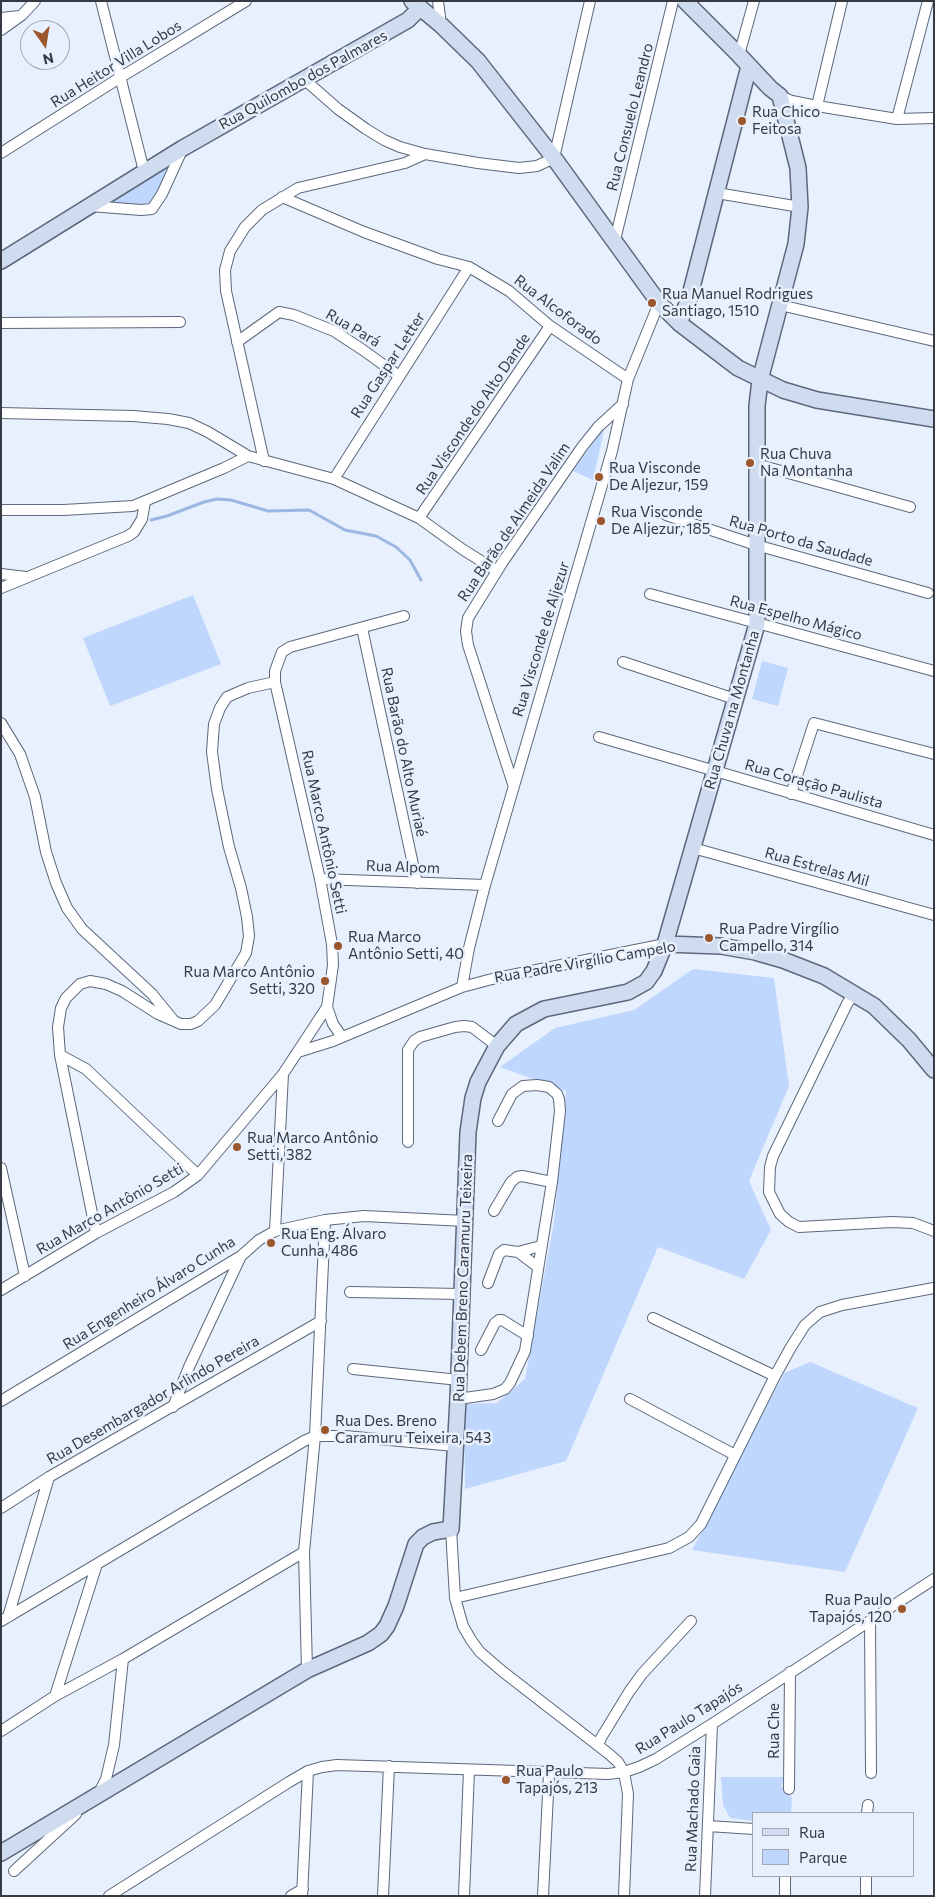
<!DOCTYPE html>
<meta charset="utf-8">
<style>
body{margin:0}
#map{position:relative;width:935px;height:1897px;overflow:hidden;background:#e8f0fd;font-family:Commissioner,sans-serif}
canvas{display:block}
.frame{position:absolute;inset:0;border:2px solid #363b43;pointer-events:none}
.legend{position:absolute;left:752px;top:1812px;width:162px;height:65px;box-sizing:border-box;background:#e8f0fd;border:1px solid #a1a8b3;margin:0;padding:6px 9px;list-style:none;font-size:15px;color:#363b43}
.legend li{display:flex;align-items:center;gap:10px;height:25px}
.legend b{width:25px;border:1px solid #a1a8b3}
.north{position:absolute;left:20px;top:20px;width:50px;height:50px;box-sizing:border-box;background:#e8f0fd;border:1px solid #a1a8b3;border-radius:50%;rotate:167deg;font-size:14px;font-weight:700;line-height:20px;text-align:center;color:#363b43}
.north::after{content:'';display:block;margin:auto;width:18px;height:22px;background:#9c562c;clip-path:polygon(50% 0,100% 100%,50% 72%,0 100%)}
</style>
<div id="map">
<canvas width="935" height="1897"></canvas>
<div class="frame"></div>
<ul class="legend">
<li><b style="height:6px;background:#cfdbee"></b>Rua</li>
<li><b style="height:14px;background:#bfd7fd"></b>Parque</li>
</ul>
<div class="north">N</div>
</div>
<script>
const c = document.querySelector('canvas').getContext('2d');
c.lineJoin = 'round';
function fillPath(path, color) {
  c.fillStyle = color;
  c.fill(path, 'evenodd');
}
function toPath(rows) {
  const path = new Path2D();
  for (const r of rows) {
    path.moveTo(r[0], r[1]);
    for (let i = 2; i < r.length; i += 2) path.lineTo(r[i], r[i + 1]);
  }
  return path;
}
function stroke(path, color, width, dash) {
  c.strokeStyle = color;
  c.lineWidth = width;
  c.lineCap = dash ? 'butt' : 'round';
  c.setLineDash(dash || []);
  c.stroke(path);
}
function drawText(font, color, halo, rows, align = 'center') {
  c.font = font + ' Commissioner,sans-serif';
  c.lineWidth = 5;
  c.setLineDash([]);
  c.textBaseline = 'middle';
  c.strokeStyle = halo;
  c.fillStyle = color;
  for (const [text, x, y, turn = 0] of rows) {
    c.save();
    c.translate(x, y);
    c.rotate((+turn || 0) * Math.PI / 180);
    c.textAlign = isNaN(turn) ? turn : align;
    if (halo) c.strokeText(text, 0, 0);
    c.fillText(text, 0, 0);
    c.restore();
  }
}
const green = toPath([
 [173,163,154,201,150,205,104,204],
 [605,426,593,480,573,471],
 [193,595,221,664,110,706,83,638],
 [762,661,788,668,778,706,752,699],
 [693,969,774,978,789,1086,749,1181,771,1230,744,1279,658,1247,566,1461,465,1489,464,1404,497,1403,525,1379,554,1222,566,1091,500,1067,555,1028,634,1010],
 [810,1362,918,1408,845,1572,692,1550,784,1373],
 [721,1777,785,1777,781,1786,792,1798,791,1813,754,1813,754,1821,730,1818,723,1805]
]);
const stream = toPath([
 [151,520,167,516,204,502,217,499,231,500,268,511,309,510,345,530,376,536,396,547,410,560,421,580]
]);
const street = toPath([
 [101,1,144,171],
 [438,1,441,25],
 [1,18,20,16],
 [1,30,22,15,35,1],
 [739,55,754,1],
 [305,80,338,109,366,129,384,140,400,147,425,154,478,163,519,168,537,166,554,158,590,1],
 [780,96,792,101,817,106,897,119,934,118],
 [817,106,842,1],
 [897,119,928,1],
 [1,153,121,77,246,1],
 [717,193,800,207],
 [282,197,364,232,438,259,469,267,509,291,550,326,628,379],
 [90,206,141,210,152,209,162,194,183,148],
 [615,240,673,1],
 [780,305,934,341],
 [1,323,180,322],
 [237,342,279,312,294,315,334,331,363,350,399,376],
 [1,413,133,416,168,419,189,423,208,432,248,456,334,479,419,518,462,549,497,571],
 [264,461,226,291,225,270,230,251,245,227,262,210,298,188,405,163,425,154],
 [756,464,910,507],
 [334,479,469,267],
 [1,510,64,510,133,506,224,468,248,456],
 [666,515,756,545,928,593],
 [419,518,550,326],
 [1,574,26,577],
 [1,588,128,536,134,532,142,519,145,502],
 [650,594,934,671],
 [362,628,417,883],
 [623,662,735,699],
 [1,723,20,754,35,797,46,852,56,883,67,908,82,929,152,994,174,1021],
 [599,737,934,835],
 [513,784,468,645,466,631,468,618,502,563,582,447,598,427,623,404],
 [791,794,814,723,934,754],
 [693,848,934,915],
 [320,879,485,885],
 [462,987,469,948,485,885,612,451,628,379,659,303],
 [854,993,847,1004,773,1156,770,1167,769,1192,780,1214,789,1222,799,1227,892,1222,913,1223,934,1231],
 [327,1007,333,1024,342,1037],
 [298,1052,333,1041,462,987,492,979,665,944],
 [60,1055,86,1069,198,1175],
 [408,1142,408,1050,414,1041,420,1037,455,1027,464,1026,472,1027,497,1046],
 [1,1168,25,1276],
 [494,1211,511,1182,517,1177,522,1176,552,1182],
 [275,1231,283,1074],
 [96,1233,60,1055,58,1027,61,1008,66,998,80,984,90,981,106,984,122,991,158,1014,181,1024,191,1024,198,1021,215,1005,246,953,249,936,247,917,241,888,229,847,217,789,212,752,214,724,220,708,227,697,248,688,275,682],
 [518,1252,541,1246],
 [488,1283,499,1254,504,1250,518,1252,538,1267],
 [1,1290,96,1233,174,1192,198,1175,283,1074,327,1007,333,965,332,944,320,879,275,682,275,671,282,652,290,647,404,616],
 [350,1292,461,1294],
 [653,1318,775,1376],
 [481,1350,495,1323,499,1320,502,1320,528,1336],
 [353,1369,459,1380],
 [458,1399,493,1394,505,1389,510,1383,525,1351,552,1182,560,1111,559,1099,557,1094,549,1087,537,1085,523,1086,512,1094,498,1121],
 [630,1399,735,1455],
 [1,1401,241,1256,259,1240,275,1231,325,1220,364,1216,465,1221],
 [173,1407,189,1367,241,1256],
 [1,1508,49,1477,321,1321],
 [451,1529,455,1598,463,1626,471,1640,480,1652,502,1671,609,1754,618,1762,624,1772,628,1794,624,1896],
 [455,1598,669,1548,689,1537,701,1524,775,1376,791,1347,805,1325,820,1312,842,1305,934,1288],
 [8,1617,49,1477],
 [1,1621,304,1441,315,1436,345,1436,455,1446],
 [870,1621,871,1773],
 [307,1670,304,1552,315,1436,325,1220],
 [55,1696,97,1564],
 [1,1731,55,1696,123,1659,304,1552],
 [598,1745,601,1738,629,1692,642,1674,691,1621],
 [789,1789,790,1672],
 [98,1795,106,1779,114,1745,123,1659],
 [867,1813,868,1805],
 [708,1826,754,1829],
 [14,1871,76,1814],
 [109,1896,289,1782,308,1771,322,1767,337,1765,608,1774,624,1772,639,1767,656,1759,712,1724,934,1579],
 [291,1896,303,1889],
 [302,1896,308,1771],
 [383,1896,389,1766],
 [464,1896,469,1770],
 [543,1896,549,1773],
 [705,1896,712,1724],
 [785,1896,785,1876],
 [866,1896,866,1876]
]);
const secondary = toPath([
 [412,1,441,25,478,61,554,158,659,303,679,323,738,368,783,390,817,400,934,419],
 [1,261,183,148,408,20,420,8],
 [679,323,689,299,749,66],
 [665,944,721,946,755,952,783,960,824,976,874,1006,909,1040,934,1070],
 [1,1853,307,1670,368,1643,381,1634,387,1626,396,1606,416,1544,423,1537,433,1532,451,1529,458,1399,468,1132,473,1098,478,1082,497,1046,516,1024,544,1009,628,992,646,982,654,971,665,944,757,624,757,406,760,380,796,244,800,207,798,168,780,96,770,88,739,55,685,1]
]);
const markers = [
 [742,121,5,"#9c562c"],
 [652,303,5,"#9c562c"],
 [750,463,5,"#9c562c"],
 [599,477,5,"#9c562c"],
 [601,521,5,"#9c562c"],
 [709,938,5,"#9c562c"],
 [338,946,5,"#9c562c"],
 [325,981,5,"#9c562c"],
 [237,1147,5,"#9c562c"],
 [271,1243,5,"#9c562c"],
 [325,1430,5,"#9c562c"],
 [902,1609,5,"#9c562c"],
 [506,1780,5,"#9c562c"]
];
const streetNames = [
 ["Rua Heitor Villa Lobos",116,64,-32],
 ["Rua Quilombo dos Palmares",303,80,-29],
 ["Rua Consuelo Leandro",630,117,-76],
 ["Rua Alcoforado",558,310,37],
 ["Rua Pará",353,328,30],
 ["Rua Gaspar Letter",388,365,-57],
 ["Rua Visconde do Alto Dande",473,414,-56],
 ["Rua Barão de Almeida Valim",514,522,-56],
 ["Rua Porto da Saudade",801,541,16],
 ["Rua Espelho Mágico",796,618,15],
 ["Rua Visconde de Aljezur",541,639,-73],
 ["Rua Chuva na Montanha",732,710,-74],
 ["Rua Barão do Alto Muriaé",404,752,78],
 ["Rua Coração Paulista",814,784,16],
 ["Rua Marco Antônio Setti",324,832,78],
 ["Rua Alpom",403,867,2],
 ["Rua Estrelas Mil",817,867,16],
 ["Rua Padre Virgílio Campelo",585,962,-10],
 ["Rua Marco Antônio Setti",110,1209,-30],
 ["Rua Debem Breno Caramuru Teixeira",463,1278,-88],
 ["Rua Engenheiro Álvaro Cunha",149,1293,-32],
 ["Rua Desembargador Arlindo Pereira",153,1400,-30],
 ["Rua Paulo Tapajós",689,1718,-32],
 ["Rua Che",774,1731,-90],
 ["Rua Machado Gaia",693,1809,-88]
];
const poiNames = [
 ["Rua Chico",752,112],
 ["Feitosa",752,129],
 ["Rua Manuel Rodrigues",662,294],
 ["Santiago, 1510",662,311],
 ["Rua Chuva",760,454],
 ["Na Montanha",760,471],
 ["Rua Visconde",609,468],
 ["De Aljezur, 159",609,485],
 ["Rua Visconde",611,512],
 ["De Aljezur, 185",611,529],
 ["Rua Padre Virgílio",719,929],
 ["Campello, 314",719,946],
 ["Rua Marco",348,937],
 ["Antônio Setti, 40",348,954],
 ["Rua Marco Antônio",315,972,"right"],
 ["Setti, 320",315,989,"right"],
 ["Rua Marco Antônio",247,1138],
 ["Setti, 382",247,1155],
 ["Rua Eng. Álvaro",281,1234],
 ["Cunha, 486",281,1251],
 ["Rua Des. Breno",335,1421],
 ["Caramuru Teixeira, 543",335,1438],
 ["Rua Paulo",892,1600,"right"],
 ["Tapajós, 120",892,1617,"right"],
 ["Rua Paulo",516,1771],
 ["Tapajós, 213",516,1788]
];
fillPath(green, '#bfd7fd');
stroke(stream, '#9cb7e1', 3);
stroke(street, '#5c687b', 12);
stroke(secondary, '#5c687b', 18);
stroke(street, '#fff', 10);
stroke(secondary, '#cfdbee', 15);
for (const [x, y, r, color] of markers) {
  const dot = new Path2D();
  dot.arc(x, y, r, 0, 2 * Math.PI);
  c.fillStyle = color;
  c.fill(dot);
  stroke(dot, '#e8f0fd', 2);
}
drawText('15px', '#363b43', '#e8f0fd', streetNames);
drawText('15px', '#363b43', '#e8f0fd', poiNames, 'left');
</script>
